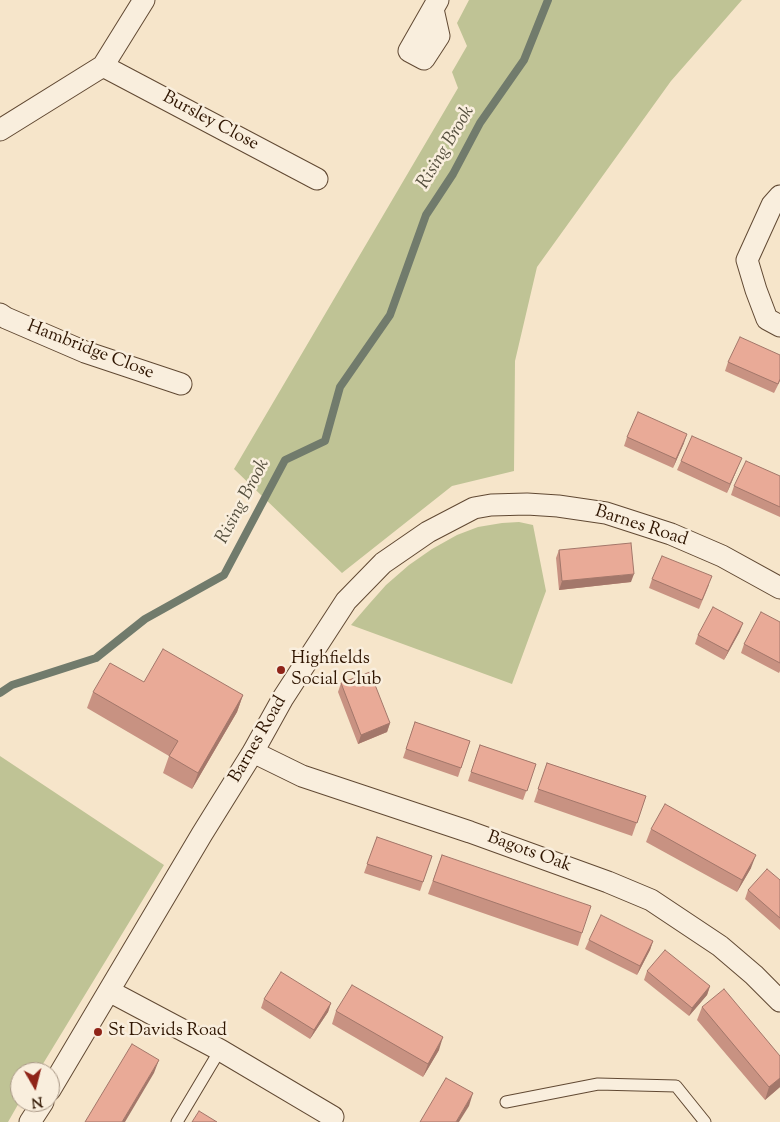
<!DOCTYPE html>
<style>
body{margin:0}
#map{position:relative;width:780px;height:1122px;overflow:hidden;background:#f6e5ca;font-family:"Sorts Mill Goudy",serif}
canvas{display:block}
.north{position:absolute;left:10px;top:1062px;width:50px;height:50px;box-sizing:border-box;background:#f9eedd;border:1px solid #a89785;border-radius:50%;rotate:172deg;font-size:14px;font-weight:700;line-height:20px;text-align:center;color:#2f1501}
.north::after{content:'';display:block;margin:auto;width:18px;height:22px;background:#8f2418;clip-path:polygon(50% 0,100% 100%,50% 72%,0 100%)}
</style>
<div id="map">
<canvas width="780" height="1122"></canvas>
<div class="north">N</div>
</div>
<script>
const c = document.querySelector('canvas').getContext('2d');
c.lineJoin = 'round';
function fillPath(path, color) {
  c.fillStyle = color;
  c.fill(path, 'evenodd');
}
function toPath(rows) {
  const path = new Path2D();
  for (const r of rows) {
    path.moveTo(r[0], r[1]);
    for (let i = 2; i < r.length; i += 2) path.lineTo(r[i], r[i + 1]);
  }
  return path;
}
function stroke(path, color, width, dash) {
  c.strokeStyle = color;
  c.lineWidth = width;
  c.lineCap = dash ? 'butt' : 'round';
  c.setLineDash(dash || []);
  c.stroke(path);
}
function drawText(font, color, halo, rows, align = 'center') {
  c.font = font + ' "Sorts Mill Goudy",serif';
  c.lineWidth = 5;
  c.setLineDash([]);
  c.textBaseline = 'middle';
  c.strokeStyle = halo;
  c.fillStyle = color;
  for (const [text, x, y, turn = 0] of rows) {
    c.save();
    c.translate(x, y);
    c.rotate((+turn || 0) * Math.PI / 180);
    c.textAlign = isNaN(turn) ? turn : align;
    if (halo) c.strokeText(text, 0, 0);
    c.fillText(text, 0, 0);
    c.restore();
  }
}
const green = toPath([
 [469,0,742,0,671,81,537,267,515,361,514,471,452,486,342,573,234,469,458,88,452,72,467,46,457,23],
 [519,522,533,525,546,591,512,684,351,625,370,603,386,585,409,565,432,549,457,535,478,527,502,523],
 [0,756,164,865,38,1072,20,1072,20,1101,8,1122,0,1122]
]);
const stream = toPath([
 [0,693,12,685,96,658,145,619,224,575,285,460,325,441,340,387,390,315,426,215,453,174,480,123,524,60,548,0]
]);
const service = toPath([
 [506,1102,598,1084,676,1086,705,1122],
 [177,1122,220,1050]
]);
const minor = toPath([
 [433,9,439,36,424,59,409,51,438,0],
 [103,66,317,179],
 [0,130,103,66,144,0],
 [780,196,772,205,747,260,756,290,767,319,780,326],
 [0,314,6,318,85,352,181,384],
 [253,752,302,776,470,832,608,882,651,900,720,946,754,975,780,1001],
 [109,991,220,1050,333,1117],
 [50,1090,202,834,253,752,283,698,346,601,383,563,428,532,474,508,491,505,527,504,558,506,606,513,671,534,722,556,780,588],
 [30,1122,43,1102]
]);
const wall = toPath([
 [780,355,780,381,774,393,725,371,728,362],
 [627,437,684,443,673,468,624,446],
 [681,461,738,467,727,493,677,470],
 [780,476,780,517,731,495,734,486],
 [559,550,631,582,559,590,556,558],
 [652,579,709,585,699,609,649,588],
 [780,622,780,671,779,673,741,653,744,644],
 [740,631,724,660,695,644,698,635],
 [144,682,243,695,237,712,192,789,163,773,169,756,87,708,93,692],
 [341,683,390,723,387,732,358,744,338,692],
 [415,722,470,741,458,777,403,758],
 [480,745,536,764,523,800,468,781],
 [547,763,646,796,632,836,534,802],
 [651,829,751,868,737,892,646,842],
 [377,837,432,856,420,891,364,873],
 [442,855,582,933,578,946,428,894],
 [780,880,780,930,745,899,748,890],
 [589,940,653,941,650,950,637,975,585,949],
 [647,971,710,986,707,995,689,1016,644,980],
 [264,999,331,1003,328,1012,310,1039,261,1008],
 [702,1007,780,1056,780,1087,765,1100,697,1020],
 [336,1011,439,1050,423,1077,332,1024]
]);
const shadedWall = toPath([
 [687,434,684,443,673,468,676,459],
 [742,458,738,467,727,493,730,484],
 [634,574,631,582,559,590,562,581],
 [743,623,740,631,724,660,728,651],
 [243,695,237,712,192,789,198,773],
 [390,723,387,732,358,744,361,735],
 [756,855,751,868,737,892,742,880],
 [653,941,650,950,637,975,640,966],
 [710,986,707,995,689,1016,692,1008],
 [331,1003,328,1012,310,1039,314,1030],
 [443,1037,439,1050,423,1077,428,1064],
 [159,1060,154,1073,125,1122,122,1122],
 [780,1078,780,1087,765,1100,769,1087],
 [473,1093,469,1106,459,1122,456,1122]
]);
const building = toPath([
 [740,337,780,355,780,379,778,384,728,362,740,337],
 [638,412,687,434,676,459,627,437,638,412],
 [692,436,742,458,730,484,681,461,692,436],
 [746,461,780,476,780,507,734,486,746,461],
 [631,543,634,574,562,581,559,550,631,543],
 [662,556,712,576,702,600,652,579,662,556],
 [713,607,743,623,728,651,698,635,713,607],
 [761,612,780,622,780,663,744,644,761,612],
 [163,649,243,695,198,773,169,756,178,741,93,692,110,663,144,682,163,649],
 [370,672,390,723,361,735,341,683,370,672],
 [415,722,470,741,461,768,406,749,415,722],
 [480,745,536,764,527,791,471,772,480,745],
 [547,763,646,796,637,823,538,789,547,763],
 [665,804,756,855,742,880,651,829,665,804],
 [377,837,432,856,423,882,367,864,377,837],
 [442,855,591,906,582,933,433,881,442,855],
 [767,869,780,880,780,918,748,890,767,869],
 [601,915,653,941,640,966,589,940,601,915],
 [665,950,710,986,692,1008,647,971,665,950],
 [281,972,331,1003,314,1030,264,999,281,972],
 [352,985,443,1037,428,1064,336,1011,352,985],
 [724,989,780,1056,780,1078,769,1087,702,1007,724,989],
 [132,1044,159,1060,122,1122,85,1122,132,1044],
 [446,1078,473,1093,456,1122,420,1122,446,1078],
 [199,1111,217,1122,192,1122,199,1111]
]);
const markers = [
 [281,670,5,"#8f2418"],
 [98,1032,5,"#8f2418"]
];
const streetNames = [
 ["Bursley Close",210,122,28],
 ["Hambridge Close",90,351,21],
 ["Barnes Road",641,527,18],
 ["Barnes Road",259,740,-60],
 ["Bagots Oak",529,853,20]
];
const poiNames = [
 ["Highfields",291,660],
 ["Social Club",291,681],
 ["St Davids Road",108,1032]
];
const waterNames = [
 ["Rising Brook",447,148,-59],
 ["Rising Brook",244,502,-62]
];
fillPath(green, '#bfc395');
stroke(stream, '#717b6c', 8);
stroke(service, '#614933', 13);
stroke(minor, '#614933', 23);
stroke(service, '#f9eedd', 11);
stroke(minor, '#f9eedd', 21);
fillPath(wall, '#c89282');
fillPath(shadedWall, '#a3776a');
fillPath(building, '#e9aa97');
stroke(building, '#a3776a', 1);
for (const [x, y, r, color] of markers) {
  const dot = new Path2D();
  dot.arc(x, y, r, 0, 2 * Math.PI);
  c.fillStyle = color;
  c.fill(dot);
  stroke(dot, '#f9eedd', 2);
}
drawText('18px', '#2f1501', '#f9eedd', streetNames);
drawText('18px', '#2f1501', '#f9eedd', poiNames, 'left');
drawText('italic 19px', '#56503f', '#f9eedd', waterNames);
</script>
